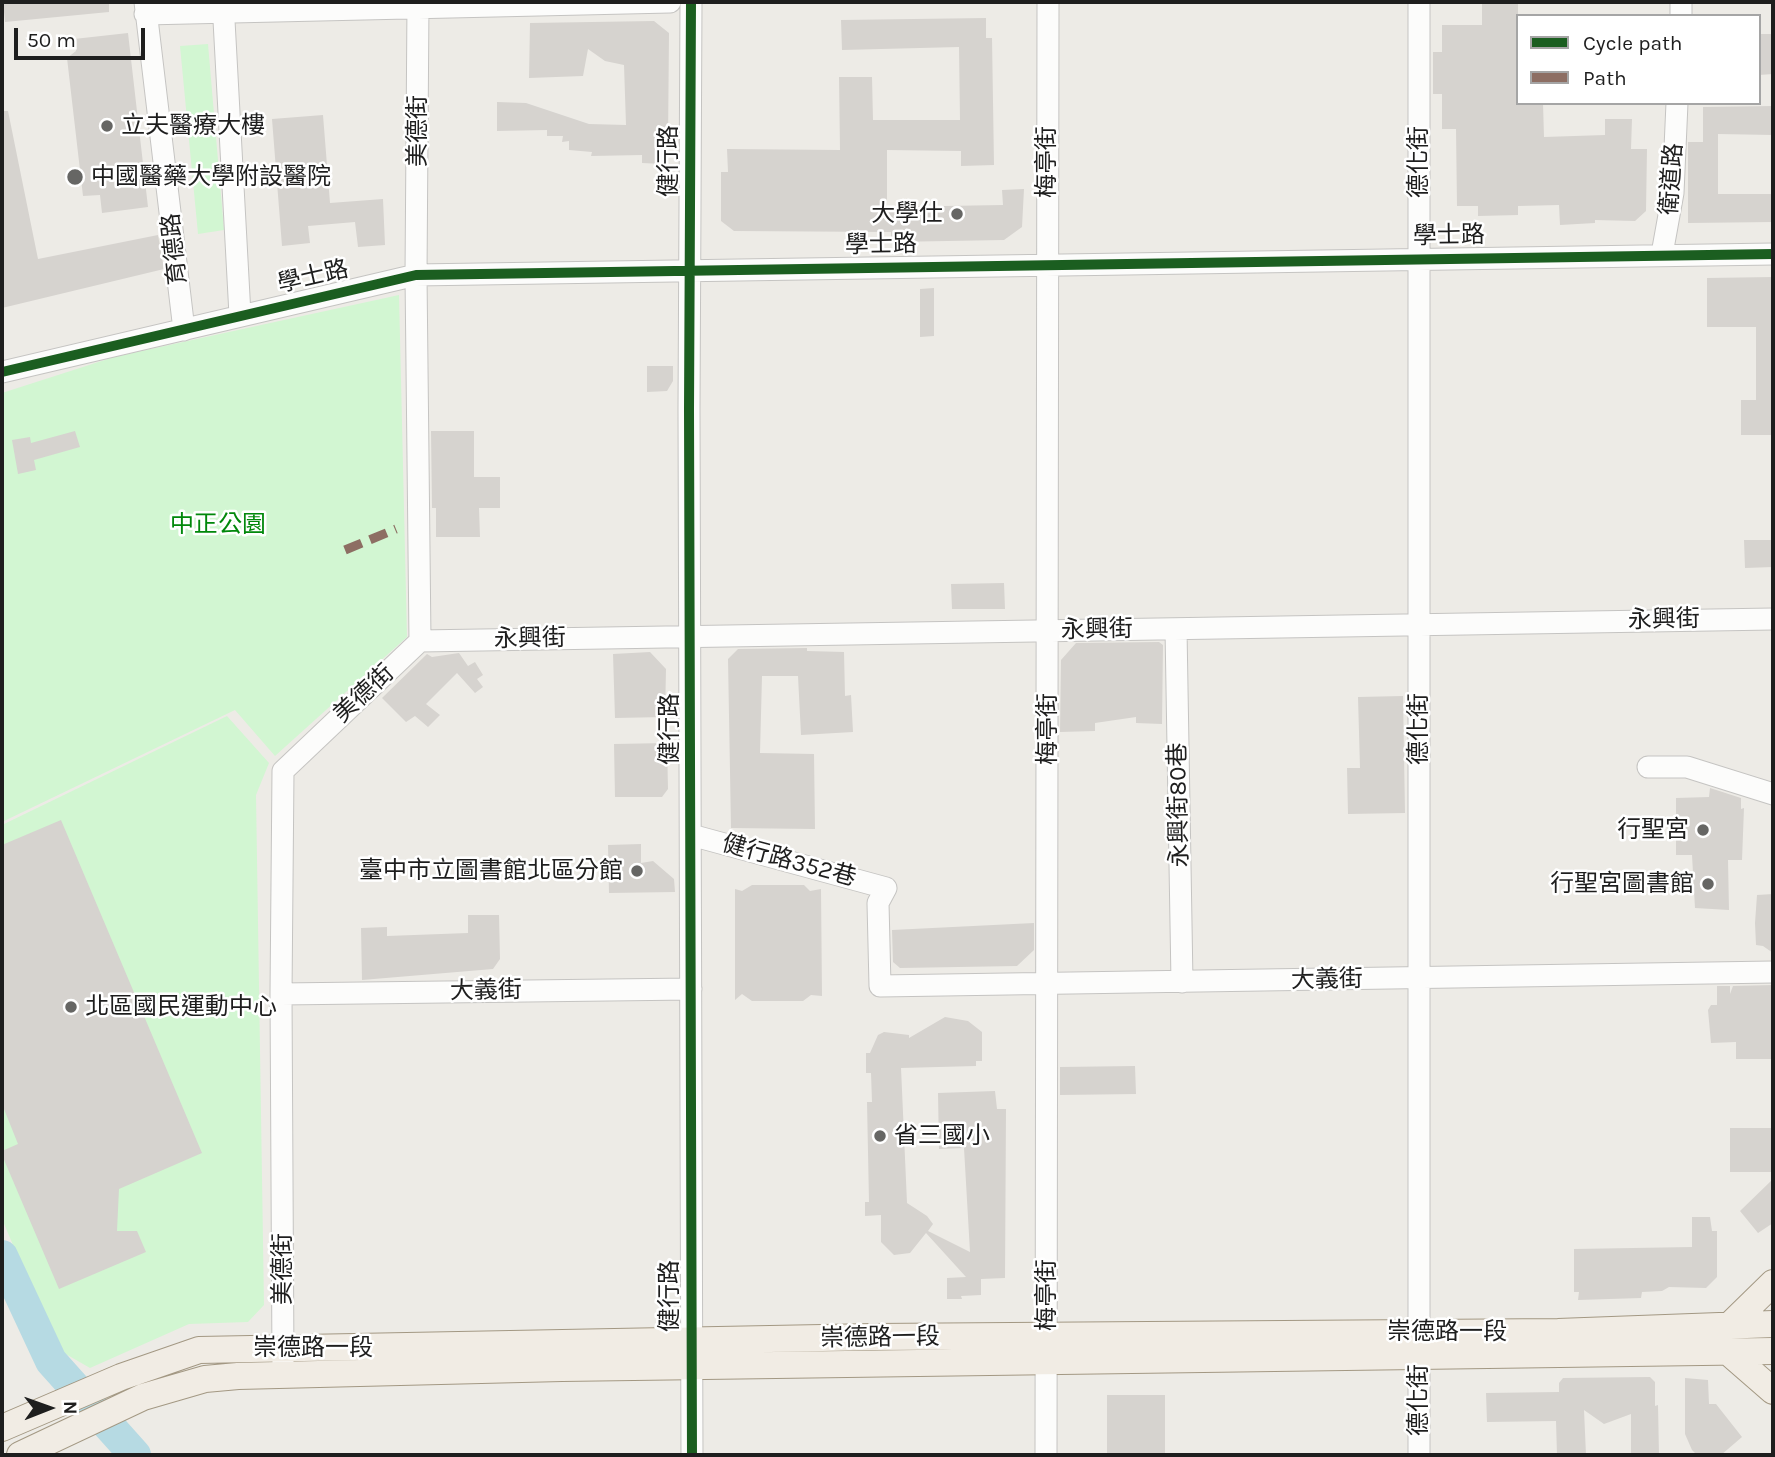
<!DOCTYPE html>
<meta charset="utf-8">
<style>
body{margin:0}
#map{position:relative;width:1775px;height:1457px;overflow:hidden;background:#edebe6;font-family:Karla,sans-serif}
canvas{display:block}
.frame{position:absolute;inset:0;border:4px solid #1e1e1e;pointer-events:none}
.legend{position:absolute;left:1516px;top:14px;width:245px;height:91px;box-sizing:border-box;background:#fff;border:2px solid #a5a5a5;margin:0;padding:9px 12px;list-style:none;font-size:21px;color:#1e1e1e}
.legend li{display:flex;align-items:center;gap:14px;height:35px}
.legend b{width:35px;border:2px solid #a5a5a5}
.north{position:absolute;left:14px;top:1373px;width:70px;height:70px;-webkit-text-stroke:5px #fff;paint-order:stroke;rotate:89deg;font-size:19px;font-weight:700;line-height:28px;text-align:center;color:#1e1e1e}
.north::after{content:'';display:block;margin:auto;width:24px;height:32px;background:#1e1e1e;clip-path:polygon(50% 0,100% 100%,50% 72%,0 100%)}
.scale{position:absolute;left:14px;top:28px;width:131px;height:32px;box-sizing:border-box;border:4px solid #1e1e1e;border-top:0;padding-left:9px;font-size:21px;line-height:24px;white-space:nowrap;color:#1e1e1e;-webkit-text-stroke:5px #fff;paint-order:stroke}
</style>
<div id="map">
<canvas width="1775" height="1457"></canvas>
<div class="frame"></div>
<ul class="legend">
<li><b style="height:9px;background:#1b5e20"></b>Cycle path</li>
<li><b style="height:9px;background:#8d6e63"></b>Path</li>
</ul>
<div class="north">N</div>
<div class="scale">50 m</div>
</div>
<script>
const c = document.querySelector('canvas').getContext('2d');
c.lineJoin = 'round';
function fillPath(path, color) {
  c.fillStyle = color;
  c.fill(path, 'evenodd');
}
function toPath(rows) {
  const path = new Path2D();
  for (const r of rows) {
    path.moveTo(r[0], r[1]);
    for (let i = 2; i < r.length; i += 2) path.lineTo(r[i], r[i + 1]);
  }
  return path;
}
function stroke(path, color, width, dash) {
  c.strokeStyle = color;
  c.lineWidth = width;
  c.lineCap = dash ? 'butt' : 'round';
  c.setLineDash(dash || []);
  c.stroke(path);
}
function drawText(font, color, halo, rows, align = 'center') {
  c.font = font + ' Karla,"Noto Sans TC",sans-serif';
  c.lineWidth = 5;
  c.setLineDash([]);
  c.textBaseline = 'middle';
  c.strokeStyle = halo;
  c.fillStyle = color;
  for (const [text, x, y, turn = 0] of rows) {
    c.save();
    c.translate(x, y);
    c.rotate((+turn || 0) * Math.PI / 180);
    c.textAlign = isNaN(turn) ? turn : align;
    if (halo) c.strokeText(text, 0, 0);
    c.fillText(text, 0, 0);
    c.restore();
  }
}
const park = toPath([
 [208,44,224,230,198,234,180,46],
 [399,295,407,637,275,756,235,710,2,822,2,393,114,357],
 [227,716,269,763,256,795,264,1305,248,1322,189,1324,90,1368,57,1349,2,1219,2,825]
]);
const river = toPath([
 [2,1256,51,1361,135,1455]
]);
const building = toPath([
 [3,2,109,2,109,12,5,22],
 [1482,3,1518,3,1518,103,1543,103,1544,137,1605,135,1605,119,1632,119,1631,149,1647,149,1646,211,1635,221,1595,220,1595,223,1560,225,1559,205,1518,206,1518,215,1478,216,1478,206,1457,206,1456,129,1442,129,1442,94,1433,94,1433,52,1442,52,1442,25,1482,25],
 [986,18,986,38,992,38,994,165,961,166,961,151,887,150,887,207,1003,205,1002,190,1024,189,1022,227,1004,240,891,242,891,232,734,231,721,221,721,172,728,172,727,149,840,150,839,77,872,77,873,120,960,120,959,47,842,50,841,20],
 [654,21,669,33,668,142,662,141,663,164,642,163,642,155,591,156,592,152,569,150,569,141,562,142,563,136,547,136,547,130,497,131,497,102,526,103,589,124,626,125,624,65,605,61,588,49,583,76,529,78,530,23],
 [128,33,148,207,102,213,100,195,83,196,67,58,76,51,74,39],
 [1759,34,1773,34,1773,74,1759,75],
 [1773,106,1773,135,1718,134,1718,194,1773,194,1773,222,1688,223,1688,142,1703,142,1703,107],
 [2,111,8,111,38,259,158,235,164,269,2,308],
 [323,115,330,203,383,199,385,245,358,247,355,222,308,226,310,243,282,246,272,119],
 [1773,277,1773,435,1741,435,1741,400,1756,400,1756,327,1707,327,1707,278],
 [934,288,934,336,920,337,920,289],
 [647,366,673,366,673,381,667,391,647,392],
 [75,431,80,447,34,460,36,470,18,474,12,440,30,437,31,443],
 [431,431,474,431,474,477,500,477,500,508,479,508,480,537,436,537,436,508,432,508],
 [1744,540,1773,540,1773,567,1745,568],
 [1004,583,1005,609,952,609,951,584],
 [1159,642,1163,645,1162,724,1136,723,1136,717,1095,723,1095,731,1060,732,1061,660,1076,643],
 [807,648,807,651,844,652,845,696,851,695,853,732,801,735,798,676,762,676,760,753,814,754,815,829,731,828,728,659,738,649],
 [650,652,666,669,665,717,615,718,613,654],
 [459,653,468,666,475,662,483,675,477,679,483,687,475,693,457,673,426,704,440,715,428,727,415,716,406,722,382,698,427,654,432,657],
 [1403,696,1405,813,1348,814,1347,768,1360,768,1358,697],
 [667,743,668,789,662,797,615,797,614,744],
 [1710,788,1741,798,1741,809,1744,808,1742,860,1728,860,1729,910,1695,908,1692,855,1676,855,1676,798,1709,797],
 [61,820,202,1153,119,1189,117,1231,137,1231,146,1252,59,1289,2,1155,2,1151,18,1144,2,1104,2,845],
 [641,844,641,863,653,861,674,879,675,892,609,893,608,845],
 [752,885,804,885,810,891,821,889,822,996,811,995,803,1001,752,1001,742,994,735,1000,735,889,742,891],
 [1773,894,1773,953,1763,946,1756,945,1755,923,1757,895],
 [468,915,499,915,500,959,493,969,362,980,361,928,387,927,387,936,468,933],
 [1034,923,1034,950,1017,966,900,968,893,962,892,930],
 [1773,985,1773,1059,1736,1059,1736,1042,1711,1043,1708,1010,1711,1005,1717,1005,1717,986,1730,986,1730,994,1733,986],
 [945,1017,968,1021,982,1032,982,1061,976,1061,976,1066,901,1068,907,1203,927,1216,933,1224,928,1231,970,1252,964,1148,939,1149,938,1093,995,1091,997,1109,1006,1109,1005,1278,981,1279,981,1295,961,1296,962,1299,947,1299,947,1278,966,1277,926,1233,910,1253,894,1255,881,1242,881,1215,865,1216,865,1202,869,1202,867,1102,872,1102,871,1073,866,1073,866,1053,870,1053,878,1035,884,1032,909,1035,909,1038],
 [1135,1066,1136,1094,1060,1095,1060,1067],
 [1730,1128,1773,1128,1773,1172,1730,1172],
 [1773,1179,1773,1223,1758,1233,1740,1211],
 [1692,1217,1710,1217,1712,1231,1717,1231,1717,1277,1706,1288,1669,1287,1662,1291,1642,1292,1641,1298,1578,1300,1579,1292,1574,1292,1574,1249,1692,1247],
 [1650,1377,1655,1382,1655,1406,1658,1405,1659,1455,1631,1455,1631,1414,1604,1424,1584,1410,1586,1455,1557,1455,1556,1421,1487,1422,1486,1393,1559,1392,1559,1383,1563,1378],
 [1685,1378,1708,1380,1709,1404,1716,1404,1742,1437,1721,1455,1697,1455,1692,1450,1685,1434],
 [1107,1395,1165,1395,1165,1455,1107,1455]
]);
const minor = toPath([
 [145,2,184,330],
 [223,2,240,315],
 [691,2,689,409,692,1455],
 [145,14,670,2],
 [1681,16,1681,2],
 [1662,254,1673,193,1677,103],
 [2,372,416,275,1773,254],
 [1176,629,1182,982],
 [420,641,1773,619],
 [1648,767,1687,767,1773,794],
 [691,835,886,888,878,903,880,986,1773,972],
 [281,994,691,989],
 [283,1364,281,994,283,771,420,641,416,275,418,2],
 [1046,1455,1048,2],
 [1419,1455,1419,2]
]);
const major = toPath([
 [1729,1326,1773,1283],
 [1727,1351,1773,1391],
 [2,1428,121,1377,199,1350,874,1337,1558,1332,1773,1324],
 [20,1455,143,1397,205,1379,238,1376,562,1368,1773,1351]
]);
const quiet = toPath([
 [345,550,396,529]
]);
const cycleway = toPath([
 [691,2,689,409,692,1455],
 [2,372,416,275,1773,254]
]);
const markers = [
 [107,126,7,"#666664"],
 [75,177,9,"#666664"],
 [957,214,7,"#666664"],
 [1703,830,7,"#666664"],
 [637,871,7,"#666664"],
 [1708,884,7,"#666664"],
 [71,1007,7,"#666664"],
 [880,1136,7,"#666664"]
];
const poiNames = [
 ["立夫醫療大樓",121,126],
 ["中國醫藥大學附設醫院",91,177],
 ["大學仕",943,214,"right"],
 ["行聖宮",1689,830,"right"],
 ["臺中市立圖書館北區分館",623,871,"right"],
 ["行聖宮圖書館",1694,884,"right"],
 ["北區國民運動中心",85,1007],
 ["省三國小",894,1136]
];
const streetNames = [
 ["美德街",418,131,-90],
 ["健行路",669,161,-90],
 ["梅亭街",1047,162,-90],
 ["德化街",1419,162,-90],
 ["衛道路",1672,179,-86],
 ["學士路",1449,236,-1],
 ["學士路",881,245,-1],
 ["育德路",175,249,-96],
 ["學士路",313,277,-13],
 ["永興街",1664,620,-1],
 ["永興街",1097,630,-1],
 ["永興街",530,639,-1],
 ["美德街",364,694,-43],
 ["健行路",670,729,-90],
 ["梅亭街",1048,729,-90],
 ["德化街",1419,729,-90],
 ["永興街80巷",1179,805,-91],
 ["健行路352巷",789,861,15],
 ["大義街",1327,980,-1],
 ["大義街",486,991,-1],
 ["美德街",283,1269,-90],
 ["梅亭街",1047,1295,-90],
 ["健行路",670,1296,-90],
 ["崇德路一段",1447,1332],
 ["崇德路一段",880,1338,-1],
 ["崇德路一段",313,1348],
 ["德化街",1419,1400,-90]
];
const parkNames = [
 ["中正公園",218,525]
];
fillPath(park, '#d2f6d2');
stroke(river, '#b6dae3', 32);
fillPath(building, '#d6d3cf');
stroke(minor, '#c5c4c2', 23);
stroke(major, '#a39883', 28);
stroke(minor, '#fcfcfb', 21);
stroke(major, '#f1ece4', 26);
stroke(quiet, '#8d6e63', 9, [18, 9]);
stroke(cycleway, '#1b5e20', 10);
for (const [x, y, r, color] of markers) {
  const dot = new Path2D();
  dot.arc(x, y, r, 0, 2 * Math.PI);
  c.fillStyle = color;
  c.fill(dot);
  stroke(dot, '#fff', 2.5);
}
drawText('24px', '#1e1e1e', '#fff', poiNames, 'left');
drawText('24px', '#1e1e1e', '#fff', streetNames);
drawText('24px', '#01880b', '#fff', parkNames);
</script>
